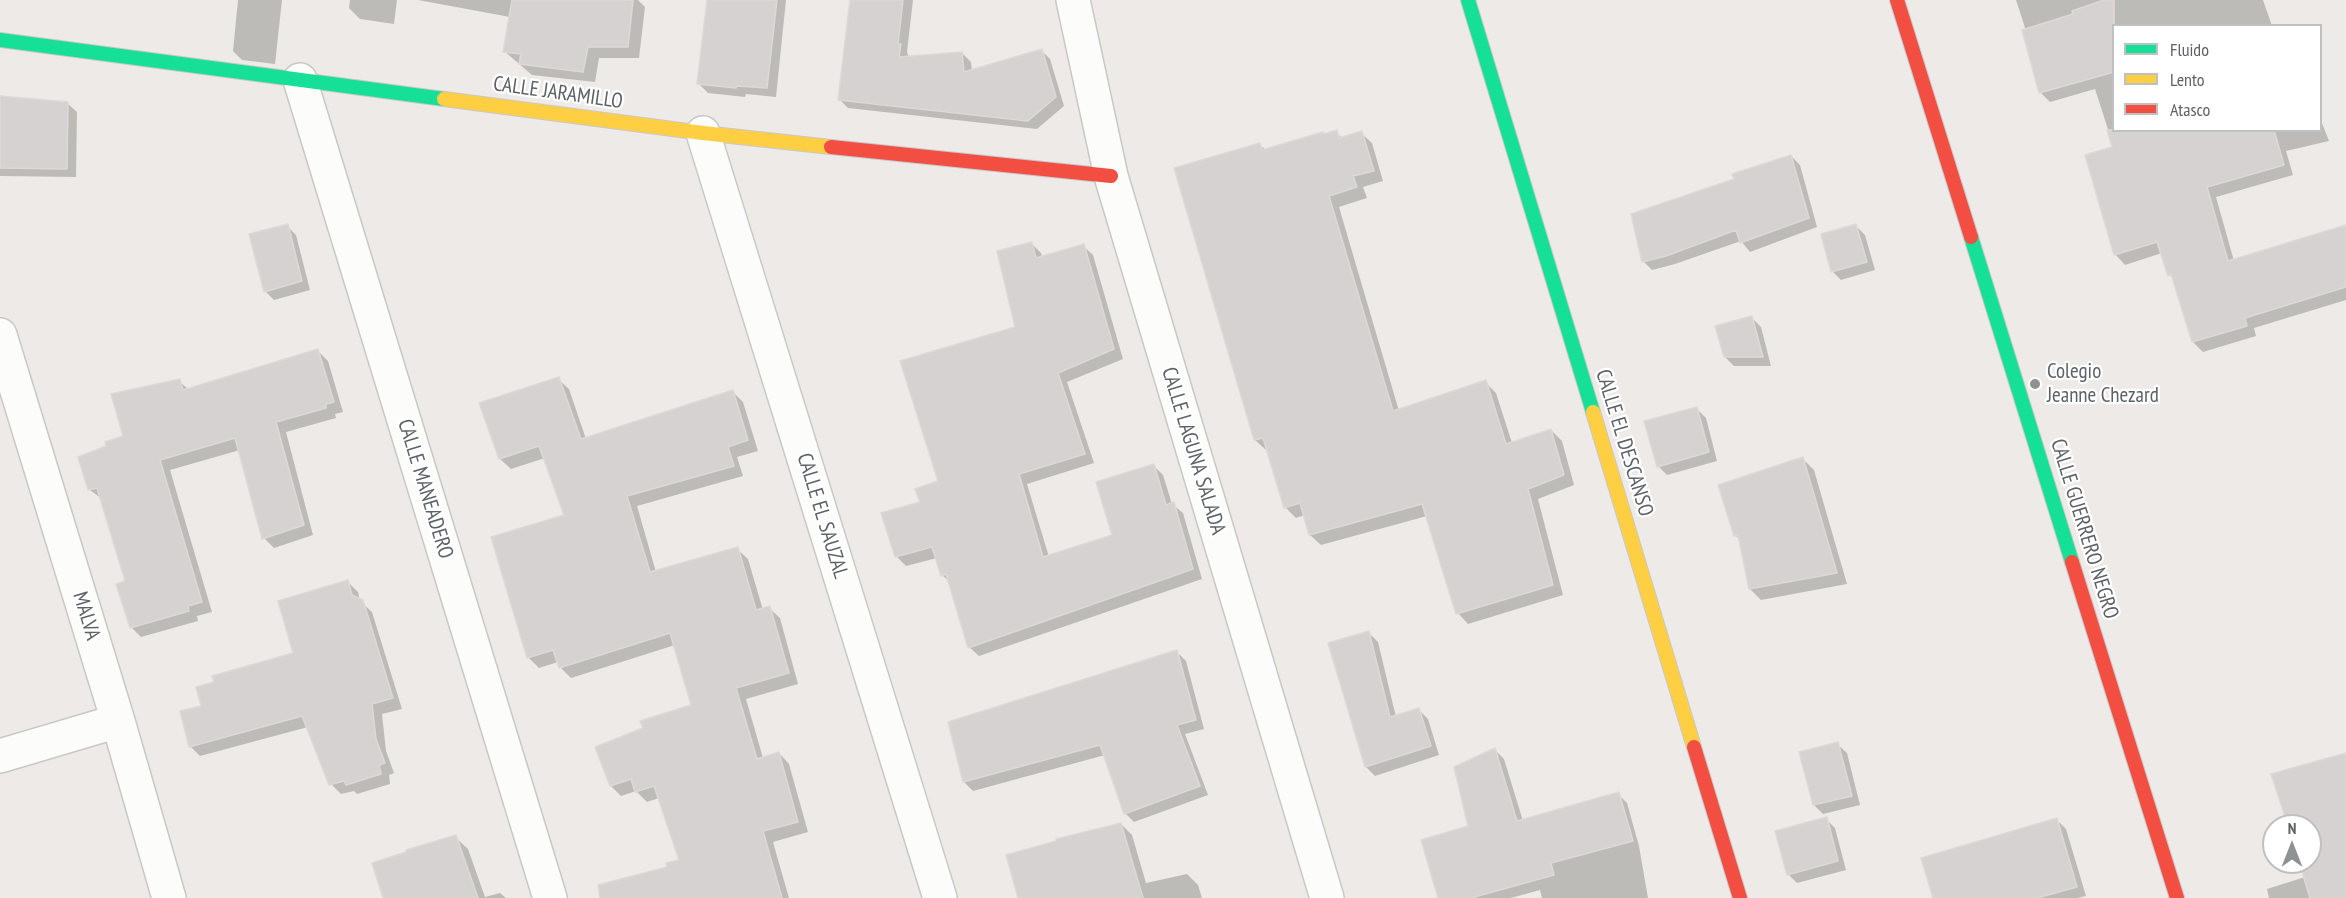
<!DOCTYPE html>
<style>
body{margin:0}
#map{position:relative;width:2346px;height:898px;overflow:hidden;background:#edeae7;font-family:"PT Sans Narrow",sans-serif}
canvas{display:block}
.legend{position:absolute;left:2112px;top:24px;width:210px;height:108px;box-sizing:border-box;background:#fff;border:2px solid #bec0c2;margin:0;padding:8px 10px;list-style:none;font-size:18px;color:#5c6266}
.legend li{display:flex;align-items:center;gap:12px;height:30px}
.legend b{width:30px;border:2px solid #bec0c2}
.north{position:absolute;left:2262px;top:814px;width:60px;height:60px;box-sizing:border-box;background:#fff;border:2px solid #bec0c2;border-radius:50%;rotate:0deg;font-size:16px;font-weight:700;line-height:24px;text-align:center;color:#5c6266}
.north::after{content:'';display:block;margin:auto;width:21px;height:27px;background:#8f9293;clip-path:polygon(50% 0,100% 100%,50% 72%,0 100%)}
</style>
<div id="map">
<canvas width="2346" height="898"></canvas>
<ul class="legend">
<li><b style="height:8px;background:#16e098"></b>Fluido</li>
<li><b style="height:8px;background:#ffcf43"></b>Lento</li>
<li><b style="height:8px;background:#f24e42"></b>Atasco</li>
</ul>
<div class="north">N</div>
</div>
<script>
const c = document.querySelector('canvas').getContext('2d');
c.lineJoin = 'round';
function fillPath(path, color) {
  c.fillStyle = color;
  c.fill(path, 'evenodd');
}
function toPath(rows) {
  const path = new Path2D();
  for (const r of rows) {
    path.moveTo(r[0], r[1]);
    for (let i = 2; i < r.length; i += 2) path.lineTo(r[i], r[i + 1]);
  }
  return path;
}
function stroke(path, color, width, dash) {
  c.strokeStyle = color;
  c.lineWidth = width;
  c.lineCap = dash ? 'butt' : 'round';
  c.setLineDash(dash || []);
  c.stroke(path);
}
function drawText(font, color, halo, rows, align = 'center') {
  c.font = font + ' "PT Sans Narrow",sans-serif';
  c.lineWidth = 4.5;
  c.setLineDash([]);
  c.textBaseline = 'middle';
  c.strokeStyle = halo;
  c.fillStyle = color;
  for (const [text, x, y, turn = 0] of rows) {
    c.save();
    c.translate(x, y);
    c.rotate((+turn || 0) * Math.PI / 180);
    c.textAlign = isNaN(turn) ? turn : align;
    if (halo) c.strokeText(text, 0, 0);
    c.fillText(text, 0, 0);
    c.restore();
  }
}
const shadow = toPath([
 [238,0,282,0,275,64,242,60,233,51],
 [350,0,397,0,394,24,360,19,349,8],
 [418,0,638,0,645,7,639,58,599,58,595,82,532,75,504,51,510,17],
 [708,0,786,0,776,97,746,94,745,97,708,93,699,84],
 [852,0,913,0,907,52,909,58,962,53,971,62,972,72,1041,50,1050,59,1064,106,1037,129,848,108,839,99],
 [2016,0,2263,0,2272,26,2114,26,2114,130,2320,130,2320,118,2329,141,2286,151,2293,175,2216,197,2234,261,2346,227,2346,300,2254,328,2256,336,2203,352,2193,342,2175,280,2169,275,2162,253,2125,265,2115,254,2114,148,2095,89,2050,102,2040,92,2026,31],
 [0,97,67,103,77,112,76,177,0,176],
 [1336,132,1343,139,1361,133,1372,143,1383,181,1363,187,1367,198,1339,207,1399,411,1485,382,1496,393,1512,443,1551,430,1562,441,1574,485,1538,499,1563,595,1468,624,1458,613,1427,516,1321,545,1310,535,1305,515,1296,518,1285,507,1268,450,1266,450,1255,440,1260,145,1266,150],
 [1791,156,1800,165,1817,227,1750,252,1741,241,1675,264,1652,270,1643,261,1736,180],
 [287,226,296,235,310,290,274,300,265,291],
 [1856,226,1865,235,1875,270,1841,280,1832,271],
 [1031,243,1041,253,1042,258,1083,246,1093,255,1123,359,1067,382,1094,463,1027,484,1049,557,1114,536,1154,466,1163,475,1172,504,1183,513,1202,579,979,656,969,647,951,583,942,575,937,558,906,566,896,556,922,503,940,482,1017,328],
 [1752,318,1761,327,1771,366,1734,366,1725,357],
 [318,351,328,361,343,412,335,414,336,418,286,432,313,535,274,548,264,538,240,450,170,470,212,612,197,616,198,621,141,637,131,627,127,582,102,499,90,490,107,447,125,437,179,381,188,389],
 [558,379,569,389,586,439,733,392,743,402,758,451,737,457,743,476,637,506,656,572,737,549,748,559,763,610,769,608,780,618,798,684,746,699,763,758,779,753,789,764,808,832,773,842,789,898,652,898,669,868,681,861,659,798,647,802,636,791,621,796,611,786,693,706,675,645,571,678,561,668,558,662,539,668,528,657,566,516,545,458,511,469,500,459,481,404],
 [1697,409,1706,418,1717,461,1667,475,1658,466],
 [1803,459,1814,470,1847,584,1761,600,1750,589,1741,541,1735,535],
 [348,582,358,592,360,601,372,612,402,709,382,714,386,751,394,773,389,775,390,784,357,794,354,791,341,794,331,784,308,727,200,756,190,746,203,707,295,654],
 [1369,633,1378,642,1396,717,1419,710,1428,719,1439,755,1375,776,1366,767],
 [1177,652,1186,661,1204,729,1185,734,1208,795,1134,822,1125,813,1105,755,973,791,964,782,949,723],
 [1837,744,1847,753,1860,805,1823,814,1814,805],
 [1495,750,1504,759,1523,821,1618,794,1627,803,1639,846,1648,898,1542,898,1540,890,1511,898,1440,898,1470,827],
 [2346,755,2346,898,2269,898,2267,889,2305,877,2300,862,2310,862,2310,826,2289,826],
 [1826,819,1835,828,1846,870,1797,883,1788,874],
 [2057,820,2066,829,2086,896,2077,898,1935,898],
 [1121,824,1132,835,1146,883,1187,874,1198,885,1202,898,1020,898],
 [455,837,468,849,485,897,500,893,506,898,385,898]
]);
const building = toPath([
 [512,0,633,0,628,47,588,47,583,72,519,64,521,54,503,52,512,0],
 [707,0,777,0,767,88,737,86,736,88,697,84,707,0],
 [850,0,903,0,898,44,901,44,899,57,962,52,964,72,1042,49,1056,97,1028,121,838,100,850,0],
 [2104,0,2114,0,2114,72,2039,93,2022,30,2073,14,2072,11,2104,0],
 [0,96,68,102,67,169,0,168,0,96],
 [1337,130,1339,138,1362,131,1374,171,1353,176,1357,187,1329,196,1393,411,1486,380,1506,444,1551,429,1564,475,1528,489,1553,585,1456,614,1422,504,1309,535,1300,503,1284,508,1263,438,1254,440,1174,168,1260,143,1262,150,1323,132,1324,134,1337,130],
 [2107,130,2274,130,2284,165,2207,187,2228,261,2346,225,2346,287,2245,318,2247,326,2192,342,2171,274,2168,276,2157,242,2114,255,2085,155,2112,147,2107,130],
 [1791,155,1809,218,1740,243,1736,230,1666,256,1642,262,1631,214,1734,179,1732,174,1791,155],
 [288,224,302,281,264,292,249,234,288,224],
 [1856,224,1867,262,1831,272,1821,234,1856,224],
 [1032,242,1036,258,1084,244,1114,349,1058,373,1085,454,1019,474,1043,557,1112,535,1096,482,1154,464,1166,505,1174,502,1193,569,968,648,946,574,941,576,932,547,895,557,881,513,920,502,915,489,938,481,900,361,1015,327,997,251,1032,242],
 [1752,316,1763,357,1724,357,1715,326,1752,316],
 [318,349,334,402,326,404,326,408,276,422,304,525,262,539,235,438,160,460,202,602,188,606,189,611,130,628,116,584,125,581,97,488,88,490,78,457,106,446,105,442,123,436,111,394,180,379,183,390,318,349],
 [559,377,581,439,733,390,748,440,728,447,734,466,627,496,650,572,738,547,756,610,770,606,789,673,736,688,757,759,779,752,798,822,763,831,782,898,600,898,598,885,667,867,666,863,679,860,654,786,635,792,631,779,610,786,595,747,643,728,640,721,691,705,670,633,559,668,553,650,527,658,491,537,564,515,539,446,499,459,479,403,559,377],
 [1697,407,1709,452,1657,467,1644,421,1697,407],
 [1803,457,1837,573,1749,589,1738,535,1734,536,1718,485,1803,457],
 [348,580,352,595,363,600,393,698,372,704,376,739,385,763,379,765,381,774,346,785,344,781,329,785,302,716,189,747,180,711,201,706,196,687,214,682,212,676,293,653,278,601,348,580],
 [1369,631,1390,717,1419,708,1431,746,1365,767,1328,643,1369,631],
 [1177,650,1196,720,1177,725,1200,786,1124,814,1100,745,963,782,948,722,1177,650],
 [1838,742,1852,796,1813,805,1799,752,1838,742],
 [1495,748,1517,821,1619,792,1633,841,1551,863,1554,875,1471,898,1438,898,1421,840,1468,826,1454,767,1495,748],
 [2346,753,2346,898,2310,898,2299,862,2310,862,2310,826,2288,826,2271,774,2346,753],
 [1827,817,1838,861,1787,875,1775,831,1827,817],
 [2057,818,2077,887,2037,898,1933,898,1921,858,2057,818],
 [1121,823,1143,898,1018,898,1006,855,1056,841,1056,839,1121,823],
 [456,835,478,898,383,898,372,863,406,852,406,850,456,835]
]);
const street = toPath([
 [1073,0,1111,176,1327,898],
 [300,80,550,898],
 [703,133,940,898],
 [0,335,118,721,169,898],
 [0,756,118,721]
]);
const fast = toPath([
 [1468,0,1593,412],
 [0,40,444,99],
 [1971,237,2072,562]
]);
const slow = toPath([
 [444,99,703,133,831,147],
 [1593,412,1694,747]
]);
const jam = toPath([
 [1897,0,1971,237],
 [831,147,1111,176],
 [2072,562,2177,898],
 [1694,747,1740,898]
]);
const markers = [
 [2035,384,6,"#8f9293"]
];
const streetNames = [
 ["CALLE JARAMILLO",558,93,8],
 ["CALLE EL DESCANSO",1624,443,73],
 ["CALLE LAGUNA SALADA",1193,451,73],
 ["CALLE MANEADERO",425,489,73],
 ["CALLE EL SAUZAL",822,516,73],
 ["CALLE GUERRERO NEGRO",2084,529,73],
 ["MALVA",86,616,73]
];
const poiNames = [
 ["Colegio",2047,372],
 ["Jeanne Chezard",2047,396]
];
fillPath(shadow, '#0003');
fillPath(building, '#d5d2d1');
stroke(building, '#dcd9d6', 1.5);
stroke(street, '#c8c8c8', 36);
stroke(fast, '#c8c8c8', 16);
stroke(slow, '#c8c8c8', 16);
stroke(jam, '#c8c8c8', 16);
stroke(street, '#fcfcfb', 33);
stroke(fast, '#16e098', 14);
stroke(slow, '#ffcf43', 14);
stroke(jam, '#f24e42', 14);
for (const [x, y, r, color] of markers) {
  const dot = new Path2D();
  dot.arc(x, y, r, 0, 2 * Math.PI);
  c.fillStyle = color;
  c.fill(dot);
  stroke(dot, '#fff', 2);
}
drawText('21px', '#5c6266', '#fff', streetNames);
drawText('21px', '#5c6266', '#fff', poiNames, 'left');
</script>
